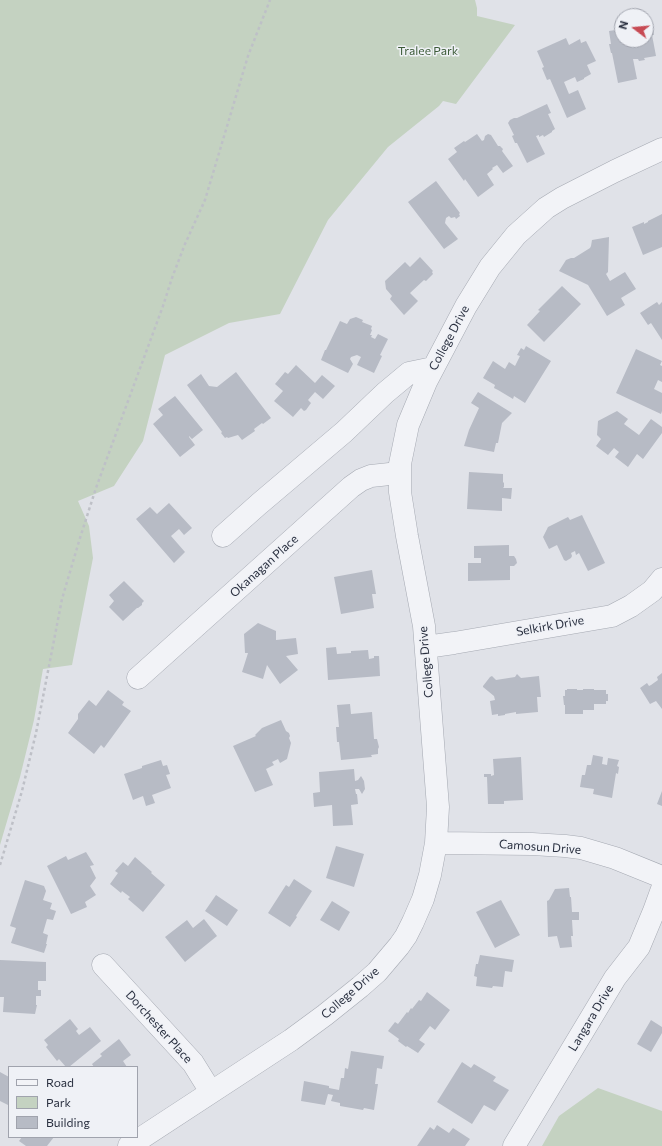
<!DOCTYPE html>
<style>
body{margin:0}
#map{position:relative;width:662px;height:1146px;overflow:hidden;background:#e0e2e8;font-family:Commissioner,sans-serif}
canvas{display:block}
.legend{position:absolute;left:8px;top:1066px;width:130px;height:72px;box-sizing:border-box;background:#eff1f6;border:1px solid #a0a3ad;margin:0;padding:5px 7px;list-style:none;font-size:12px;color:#292f3f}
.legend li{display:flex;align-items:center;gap:8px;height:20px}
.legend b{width:20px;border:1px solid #a0a3ad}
.north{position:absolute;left:614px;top:8px;width:40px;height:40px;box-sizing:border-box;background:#eff1f6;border:1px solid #a0a3ad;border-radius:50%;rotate:286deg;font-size:11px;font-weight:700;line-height:16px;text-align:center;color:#292f3f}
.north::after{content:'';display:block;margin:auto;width:14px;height:18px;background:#c74a54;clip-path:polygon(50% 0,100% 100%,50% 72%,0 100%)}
</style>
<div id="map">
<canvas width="662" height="1146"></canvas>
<ul class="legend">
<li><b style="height:5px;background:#f2f3f7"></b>Road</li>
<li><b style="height:11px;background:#c4d2c1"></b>Park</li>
<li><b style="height:11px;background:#b7bbc5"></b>Building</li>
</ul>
<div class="north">N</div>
</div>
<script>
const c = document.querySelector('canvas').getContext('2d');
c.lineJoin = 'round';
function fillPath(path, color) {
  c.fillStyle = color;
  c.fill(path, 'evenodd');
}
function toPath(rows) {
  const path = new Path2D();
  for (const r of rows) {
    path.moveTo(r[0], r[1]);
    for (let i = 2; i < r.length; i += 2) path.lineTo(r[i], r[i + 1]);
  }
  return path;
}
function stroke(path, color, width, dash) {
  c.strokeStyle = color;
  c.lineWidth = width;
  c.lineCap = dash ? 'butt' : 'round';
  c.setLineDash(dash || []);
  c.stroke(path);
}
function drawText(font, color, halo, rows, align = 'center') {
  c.font = font + ' Commissioner,sans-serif';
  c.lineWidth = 3;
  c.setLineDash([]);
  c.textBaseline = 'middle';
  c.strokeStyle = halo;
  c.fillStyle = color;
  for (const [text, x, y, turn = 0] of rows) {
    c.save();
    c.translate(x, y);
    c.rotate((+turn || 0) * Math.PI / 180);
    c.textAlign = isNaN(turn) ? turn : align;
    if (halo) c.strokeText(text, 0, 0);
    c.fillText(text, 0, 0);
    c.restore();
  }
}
const green = toPath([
 [0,0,475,0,477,8,477,16,515,25,456,104,443,101,439,106,388,147,328,220,280,314,229,323,165,355,143,441,114,486,78,501,89,526,93,558,72,665,43,669,34,720,20,777,0,845],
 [598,1088,662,1111,662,1146,542,1146,559,1116]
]);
const building = toPath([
 [650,19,651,29,653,29,654,35,652,35,656,56,644,58,645,60,639,61,638,59,633,59,637,79,618,83,612,53,611,53,609,44,611,44,609,31,622,29,622,40,646,40,646,20],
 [566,38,569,45,580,39,581,43,586,41,596,61,587,65,591,74,584,78,584,79,577,82,575,77,564,82,569,94,578,90,586,109,567,118,550,79,547,80,542,68,544,67,537,51],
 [547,104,551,113,548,114,555,129,552,131,552,132,544,137,543,135,539,137,539,135,536,136,545,154,527,163,517,143,515,143,512,136,514,135,508,123,510,120,514,118,517,118],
 [477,134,482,141,484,140,485,136,488,134,491,135,498,146,500,146,503,149,502,151,513,166,503,173,497,165,492,168,493,169,487,174,494,185,478,197,465,179,464,181,448,159,457,152,454,148,464,141,465,142],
 [436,181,460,213,459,214,460,216,456,219,455,217,451,218,449,216,446,218,445,223,458,239,444,249,408,202],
 [662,214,662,247,643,255,632,227,644,222,644,224,648,222,648,221],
 [609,237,608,272,606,274,610,281,625,272,636,289,621,298,625,305,607,316,588,285,559,271,566,260,571,258,574,258,590,248,591,246,592,240],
 [420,257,433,271,432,272,433,274,426,281,424,280,410,293,418,301,404,315,390,299,392,296,386,289,385,281,405,262,410,267],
 [562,286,581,304,544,342,527,325,540,311,538,310],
 [657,302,659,305,662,302,662,340,651,323,648,325,640,313],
 [356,317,363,320,362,322,372,326,371,329,372,330,370,335,372,335,371,337,375,339,378,334,388,339,380,355,382,356,374,373,357,365,361,357,357,355,351,357,350,359,353,364,348,373,321,360,325,350,326,350,340,321,347,324,350,319],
 [526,346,551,361,525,403,514,396,513,399,498,390,494,388,495,385,483,378,493,361,505,369,509,362,515,366,520,356,517,355,521,348,524,350],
 [636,349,662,361,660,365,662,366,662,382,658,380,654,389,662,393,662,411,661,414,616,393],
 [296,365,315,383,322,375,335,386,323,399,315,392,308,400,311,403,306,410,304,411,301,408,293,417,274,401,283,391,275,384,285,372,288,374],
 [236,372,271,418,263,424,262,423,254,429,255,431,242,440,238,435,228,438,227,437,225,438,221,433,222,432,187,385,201,374,209,386,217,387],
 [478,392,512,413,502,423,498,443,496,443,494,452,464,446,469,430,479,408,471,403],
 [175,396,203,430,192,439,189,436,189,437,195,445,180,457,153,424,163,415,158,409],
 [617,411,628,419,624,424,639,435,651,419,662,427,662,433,643,459,637,454,628,467,615,457,619,452,614,448,608,455,596,446,601,439,597,435,598,421],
 [469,472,503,474,503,482,504,483,504,487,503,488,512,488,511,499,502,498,502,511,467,509],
 [169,503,192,528,184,535,179,529,171,536,185,552,174,563,136,519,150,507,157,514],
 [582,515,605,563,588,571,579,553,576,555,575,551,571,553,572,556,571,558,566,561,564,560,557,545,549,549,543,537,548,527,568,517,570,520],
 [509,545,509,556,514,556,516,559,517,563,514,566,510,566,510,580,468,581,468,563,481,563,481,558,474,558,474,546],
 [372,570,376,594,372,594,374,608,341,614,334,577],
 [124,581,144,601,142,603,142,605,138,608,137,608,123,621,109,607,114,601,109,595],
 [258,623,276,631,276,640,296,638,298,654,286,656,298,670,280,684,267,665,263,679,242,672,248,653,245,653,244,634],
 [336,647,337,654,351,653,351,651,368,650,369,659,374,658,374,656,379,656,380,676,328,680,326,648],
 [662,673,662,709,656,701,650,704,640,688,647,683,649,686,651,685,658,680,657,677],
 [517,674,521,678,539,676,541,697,537,697,538,712,516,714,516,712,505,714,505,715,498,716,498,714,492,715,490,701,495,700,494,696,483,687,483,686,490,677,492,676,496,680,515,677],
 [567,689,577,689,577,690,583,690,583,689,594,689,594,690,606,690,606,694,608,694,608,701,606,701,606,704,594,704,594,710,583,710,583,714,565,714,565,705,564,705,563,696,565,696,565,690,567,690],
 [108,690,124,702,122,705,131,711,104,748,101,745,94,754,68,733,78,719,78,714,89,700,96,706],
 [350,704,351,714,372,712,374,739,377,739,379,747,378,749,378,754,371,755,372,757,341,760,339,742,337,742,336,727,339,727,337,705],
 [281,720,286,731,289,733,290,736,289,738,291,743,287,759,280,763,278,759,272,762,274,765,266,769,273,785,255,792,233,746,256,736,255,735,262,728],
 [593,755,603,757,602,764,607,765,608,758,619,760,617,766,619,767,618,774,616,773,612,798,593,794,594,789,580,787,582,775,585,775,587,765,591,765],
 [521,757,523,800,504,801,504,804,488,804,487,777,484,777,484,774,491,774,491,776,494,775,493,759],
 [161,760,163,766,167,765,170,774,166,775,171,788,152,795,155,803,146,806,143,796,133,800,124,774,142,768,142,766],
 [354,769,355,781,358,780,361,776,364,781,365,789,362,794,359,789,355,789,356,794,357,794,358,804,351,805,353,825,333,826,332,805,314,807,313,793,320,792,319,772],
 [662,791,662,806,657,804],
 [336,846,364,854,354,887,326,878],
 [86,852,94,865,90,866,96,878,90,886,96,895,85,902,87,907,71,914,47,866,66,856,68,860],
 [135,857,152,872,151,873,165,885,143,912,128,899,130,897,122,891,121,893,110,884,118,873,115,871,123,862,128,866],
 [294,879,312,891,296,916,297,917,290,927,268,913,286,885,289,887],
 [25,880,44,886,46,891,43,900,52,903,50,909,56,911,53,920,47,919,43,933,48,935,46,944,47,944,44,953,11,943,16,928,10,926],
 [569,888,570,897,571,897,572,912,579,912,579,920,572,920,573,936,571,936,572,947,560,948,557,936,548,937,547,901,549,900,555,889],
 [216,895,238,910,227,926,205,911],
 [501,900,520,935,495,948,476,912],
 [332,901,350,912,339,931,320,920],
 [204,919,217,936,185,962,165,937,187,920,193,928],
 [480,955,514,960,512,972,505,971,503,987,493,986,492,988,476,986,477,977,474,976,476,964,478,964],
 [0,960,46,962,46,981,38,981,38,990,41,990,41,996,36,996,36,1005,37,1005,35,1014,3,1012,4,997,0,997],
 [427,992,450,1010,435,1030,430,1026,419,1040,425,1044,418,1053,407,1046,406,1047,398,1041,399,1039,388,1031,395,1022,398,1024,407,1012,408,1013,411,1008,412,1009,419,1000,421,1001],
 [70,1019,78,1029,76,1031,79,1035,90,1027,101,1041,69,1067,66,1067,59,1059,57,1061,46,1047,48,1045,44,1040],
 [651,1020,662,1027,662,1033,651,1052,637,1044],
 [119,1039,131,1055,123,1061,127,1067,94,1067,92,1064,102,1056,100,1054],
 [351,1051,384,1056,382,1069,377,1068,375,1084,378,1084,374,1110,364,1108,363,1110,340,1106,340,1103,331,1101,333,1095,328,1094,325,1105,301,1101,304,1081,329,1086,329,1088,339,1090,341,1078,344,1078,345,1068,348,1069],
 [462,1062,471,1068,474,1064,496,1077,493,1081,509,1090,495,1111,484,1105,472,1124,437,1102],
 [0,1072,9,1077,9,1103,8,1105,0,1101],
 [437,1125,449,1133,453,1128,470,1139,465,1146,417,1146,430,1127,434,1130],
 [22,1137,54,1137,47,1146,26,1146,19,1141]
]);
const path = toPath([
 [0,865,22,791,36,733,62,599,80,538,96,488,163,306,172,278,185,244,205,200,248,56,270,0]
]);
const minor = toPath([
 [223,536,259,504,344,432,385,393,409,373,433,368],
 [426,647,454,643,612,616,631,606,652,591,662,579],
 [138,678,351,487,361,480,371,476,399,473],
 [436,843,532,844,565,846,581,848,615,858,662,877],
 [103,965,193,1063,211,1092],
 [129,1146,291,1040,325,1015,360,987,377,972,399,946,406,936,413,922,423,899,430,875,436,843,438,807,424,626,407,536,400,492,400,464,408,425,426,382,466,306,490,267,516,235,546,208,562,198,615,171,662,149],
 [514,1146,615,978,639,947,654,911,662,889]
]);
const parkNames = [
 ["Tralee Park",428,51]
];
const streetNames = [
 ["College Drive",449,338,-62],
 ["Okanagan Place",264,566,-42],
 ["Selkirk Drive",550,626,-10],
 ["College Drive",426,662,-95],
 ["Camosun Drive",540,847,4],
 ["College Drive",350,993,-41],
 ["Langara Drive",591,1018,-59],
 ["Dorchester Place",159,1027,48]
];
fillPath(green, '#c4d2c1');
fillPath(building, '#b7bbc5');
stroke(minor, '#a5a9b2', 23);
stroke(path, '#bec0c7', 2.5, [3, 3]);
stroke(minor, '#f2f3f7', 22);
drawText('12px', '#3b5a37', '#eff1f6', parkNames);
drawText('12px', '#292f3f', '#eff1f6', streetNames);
</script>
